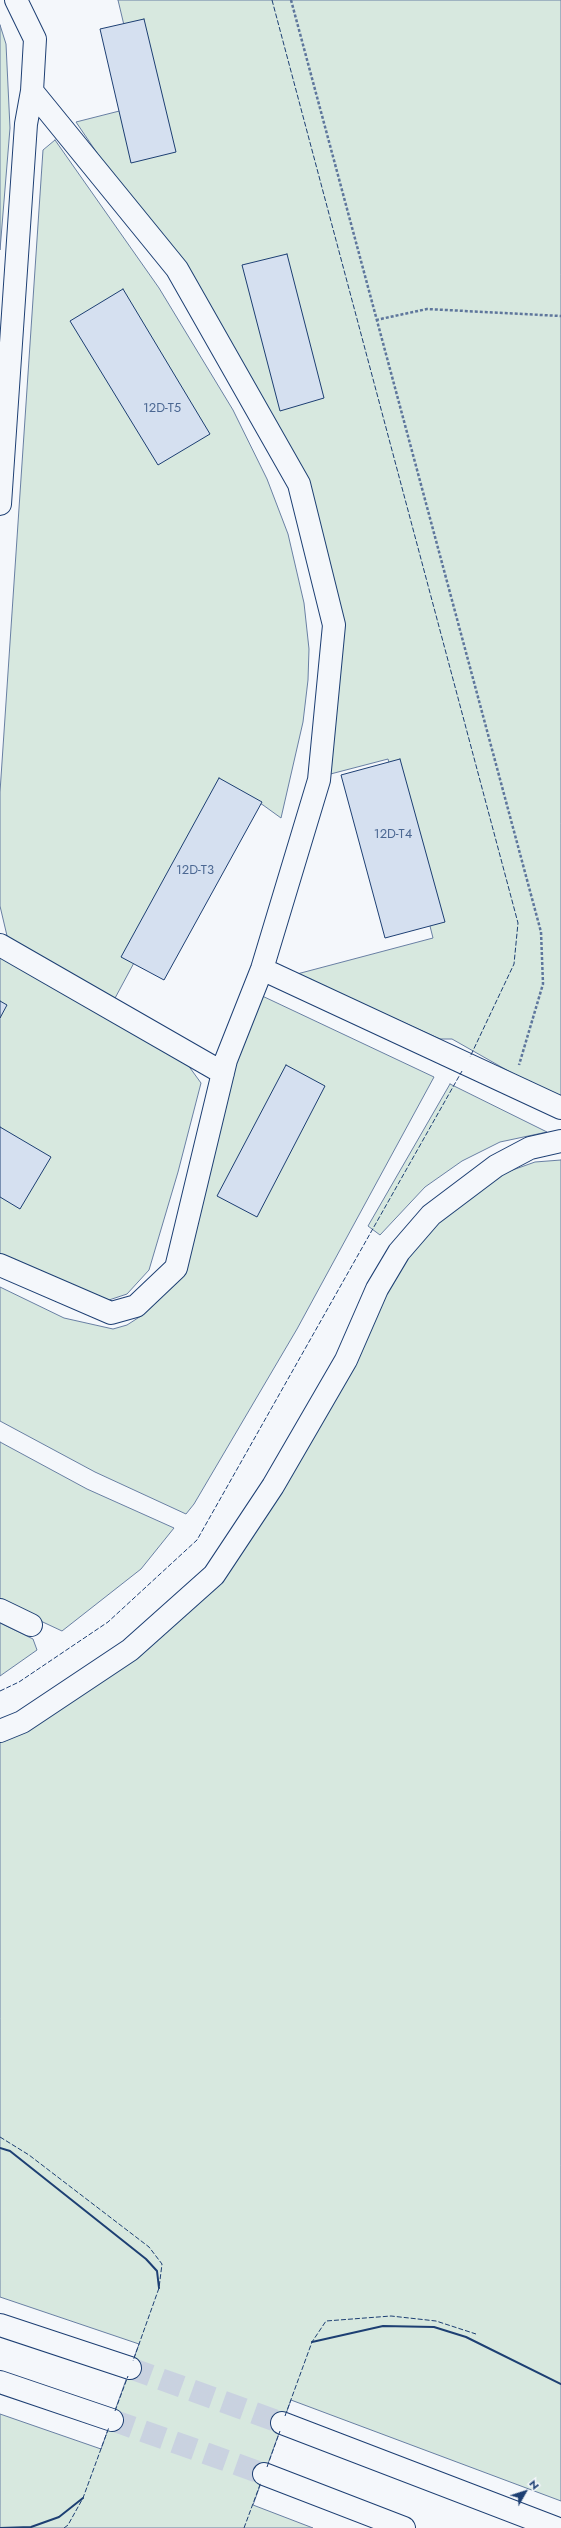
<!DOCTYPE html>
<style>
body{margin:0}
#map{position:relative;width:561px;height:2528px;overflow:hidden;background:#f4f7fb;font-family:Jost,sans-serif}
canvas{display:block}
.north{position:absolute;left:505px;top:2472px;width:40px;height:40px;-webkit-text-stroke:3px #f4f7fb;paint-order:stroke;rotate:51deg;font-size:11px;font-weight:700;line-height:16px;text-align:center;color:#1d3f73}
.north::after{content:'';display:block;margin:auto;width:14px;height:18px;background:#1d3f73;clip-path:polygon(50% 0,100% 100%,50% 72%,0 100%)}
</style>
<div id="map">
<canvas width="561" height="2528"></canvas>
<div class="north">N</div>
</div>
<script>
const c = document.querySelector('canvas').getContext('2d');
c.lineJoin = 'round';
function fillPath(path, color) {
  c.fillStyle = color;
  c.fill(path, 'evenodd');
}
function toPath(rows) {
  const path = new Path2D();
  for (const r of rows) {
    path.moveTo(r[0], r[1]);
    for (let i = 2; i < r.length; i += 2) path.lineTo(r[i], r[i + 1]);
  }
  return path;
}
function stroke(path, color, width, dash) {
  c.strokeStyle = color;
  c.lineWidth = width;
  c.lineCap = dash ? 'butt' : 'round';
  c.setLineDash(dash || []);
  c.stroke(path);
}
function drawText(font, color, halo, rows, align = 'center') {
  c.font = font + ' Jost,sans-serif';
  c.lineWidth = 3;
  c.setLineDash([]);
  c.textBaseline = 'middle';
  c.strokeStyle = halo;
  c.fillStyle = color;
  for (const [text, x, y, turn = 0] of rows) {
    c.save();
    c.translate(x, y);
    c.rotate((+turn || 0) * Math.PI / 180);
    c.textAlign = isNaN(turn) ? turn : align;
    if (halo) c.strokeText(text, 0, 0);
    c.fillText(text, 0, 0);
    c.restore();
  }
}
const green = toPath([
 [118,0,561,0,561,1098,519,1077,452,1039,440,1039,297,974,433,938,388,759,319,777,333,666,307,519,199,303,76,122,143,105,118,0],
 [0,25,6,44,10,128,0,250,0,25],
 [55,140,159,288,233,410,267,479,288,534,304,603,309,649,308,680,303,722,281,818,263,805,229,786,114,1000,8,940,0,906,0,792,43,150,55,140],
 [0,957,185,1061,201,1083,178,1172,149,1270,127,1294,109,1300,0,1258,0,957],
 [258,994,434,1077,297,1329,194,1504,186,1514,95,1472,0,1421,0,1287,64,1318,113,1329,127,1325,141,1316,162,1293,258,994],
 [450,1084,547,1132,500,1142,462,1161,425,1187,380,1235,368,1226,450,1084],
 [561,1160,561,2501,291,2400,253,2505,313,2528,0,2528,0,2414,101,2449,139,2344,0,2297,0,1740,49,1716,123,1666,214,1576,408,1247,493,1177,535,1162,561,1160],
 [0,1442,87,1489,174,1528,141,1569,62,1631,0,1602,0,1442],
 [0,1623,33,1639,37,1650,0,1676,0,1623]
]);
const building = toPath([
 [144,19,176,152,131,163,100,29,144,19],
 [287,254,324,398,280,411,242,265,287,254],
 [123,289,210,434,158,465,70,321,123,289],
 [400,759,445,922,385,938,341,775,400,759],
 [219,778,262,802,164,980,121,957,219,778],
 [0,1001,7,1005,0,1018,0,1001],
 [286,1065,325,1086,257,1217,217,1196,286,1065],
 [0,1127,51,1157,20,1209,0,1197,0,1127]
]);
const highwayTunnel = toPath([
 [130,2368,282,2423],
 [112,2420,264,2474]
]);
const path = toPath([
 [291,0,541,932,543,984,519,1065],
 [376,320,427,309,561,316]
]);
const minor = toPath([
 [0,504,26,124,32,91],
 [0,945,223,1073],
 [262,969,561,1108],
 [0,1265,111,1313,136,1306,176,1268,226,1060,262,969,319,780,334,625,299,484,177,269,32,91,35,39,16,0],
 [0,1610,31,1625],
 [0,1731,22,1722,130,1650,214,1575,273,1486,346,1360,377,1289,399,1252,431,1215,496,1166,530,1148,561,1141]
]);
const highway = toPath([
 [0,2325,130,2368],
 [0,2382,112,2420],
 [282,2423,556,2528],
 [264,2474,404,2528]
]);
const fence = toPath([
 [272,0,518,923,514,964,470,1057],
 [0,1691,19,1682,108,1622,197,1540,462,1071],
 [0,2137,29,2155,149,2247,162,2264,159,2288,133,2361],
 [115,2411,128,2376],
 [285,2416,312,2342,326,2321,391,2316,436,2321,476,2334],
 [267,2467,280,2431],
 [64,2528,68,2525,83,2498,109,2427],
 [244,2528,261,2482]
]);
const wall = toPath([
 [0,2148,10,2151,146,2259,157,2271,159,2288],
 [312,2342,383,2326,434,2327,466,2337,561,2384],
 [0,2528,31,2527,59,2517,83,2498]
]);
const numberNames = [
 ["12D-T5",162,409],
 ["12D-T4",393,835],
 ["12D-T3",195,871]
];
fillPath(green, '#d7e8df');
stroke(green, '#687fa3', 1);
fillPath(building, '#d5e0f0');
stroke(building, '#1d3f73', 1);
stroke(highwayTunnel, '#c9d2e0', 22, [22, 11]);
stroke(minor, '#1d3f73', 24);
stroke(highway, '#1d3f73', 24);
stroke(path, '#5e769c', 2.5, [3, 2]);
stroke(minor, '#f4f7fb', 22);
stroke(highway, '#f4f7fb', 22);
stroke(fence, '#1d3f73', 1, [5, 2]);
stroke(wall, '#1d3f73', 2);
drawText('13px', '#4b6792', null, numberNames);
</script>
